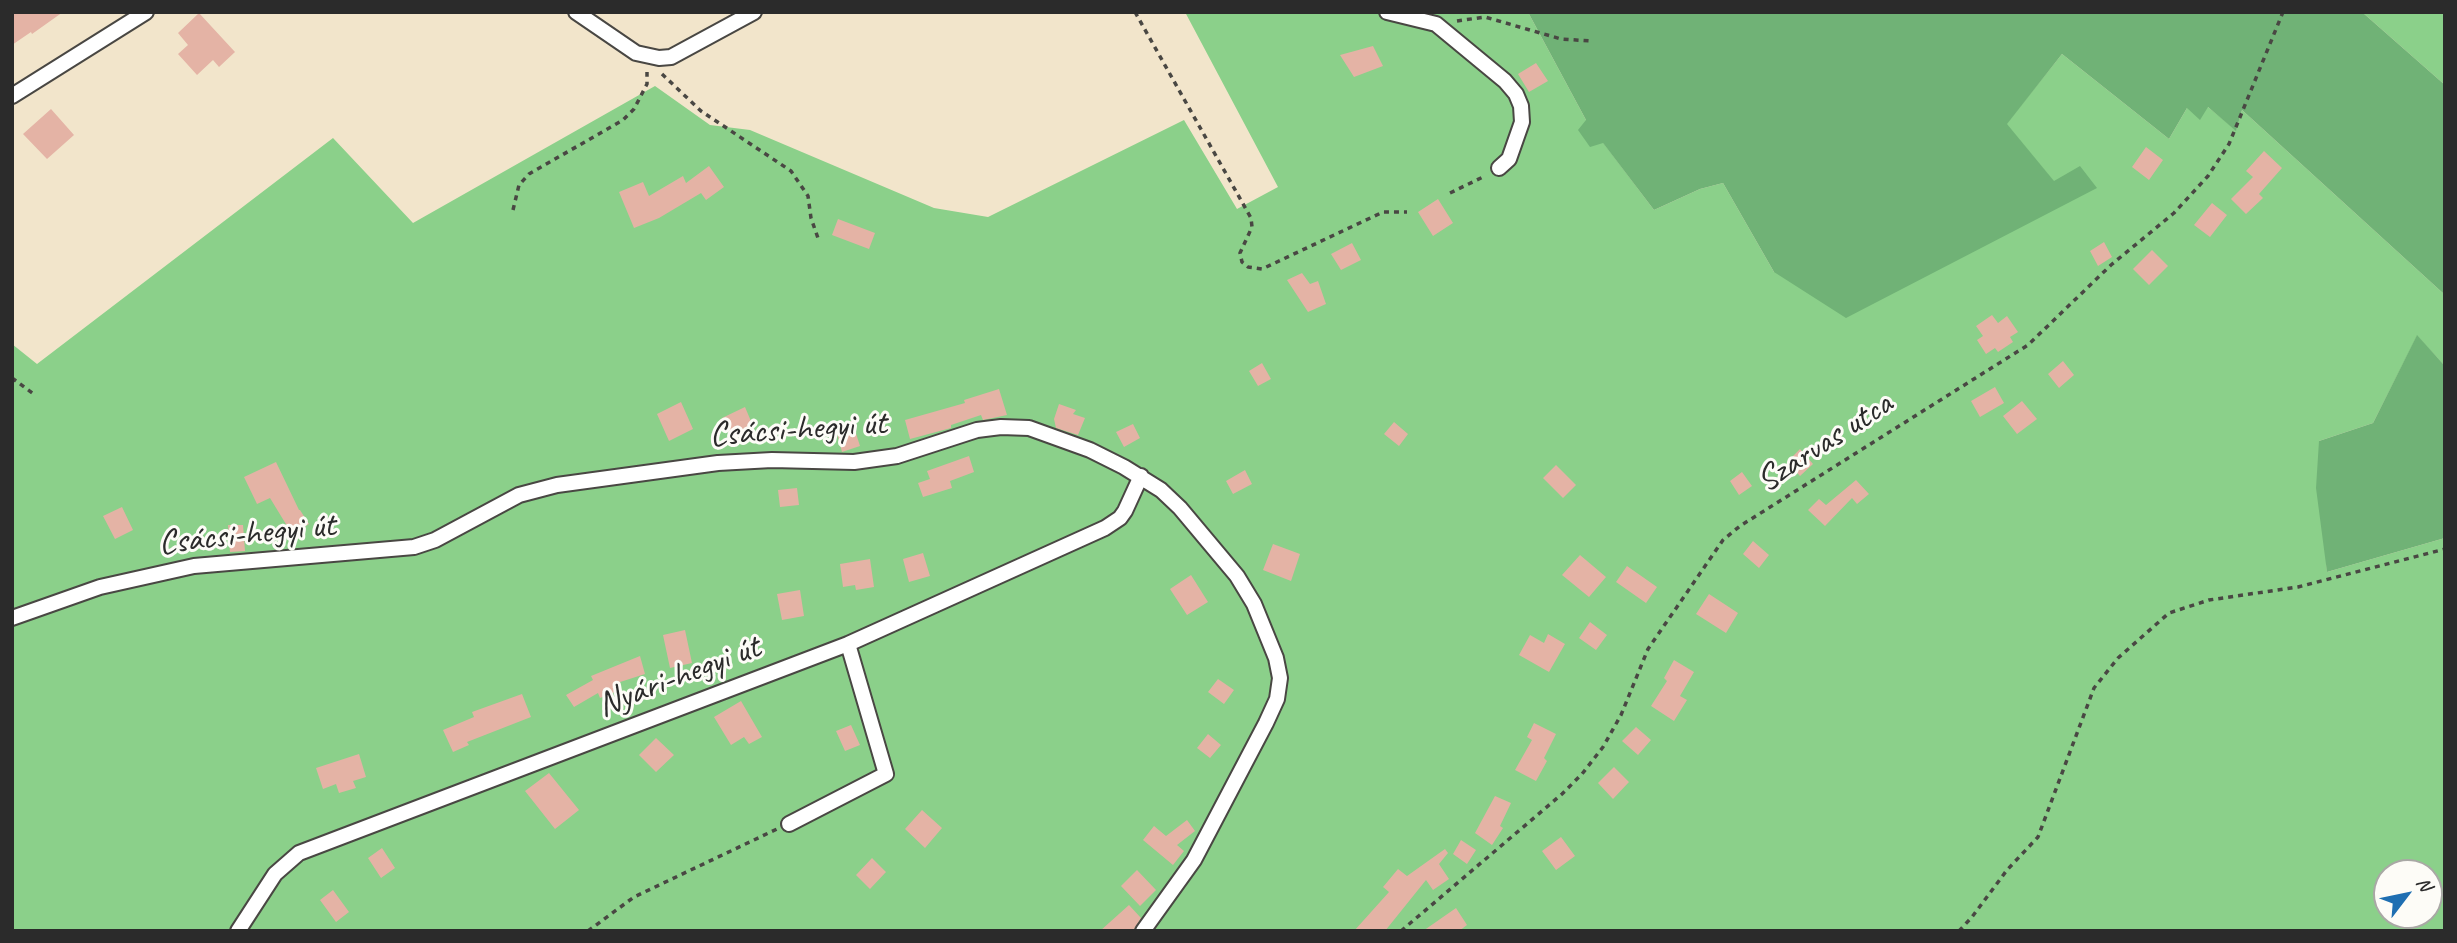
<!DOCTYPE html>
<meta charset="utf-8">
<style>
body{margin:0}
#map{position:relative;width:2457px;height:943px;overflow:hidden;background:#f2e5cb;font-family:Caveat,sans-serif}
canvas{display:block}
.frame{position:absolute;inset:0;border:14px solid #2b2b2b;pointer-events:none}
.north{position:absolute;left:2373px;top:859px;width:70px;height:70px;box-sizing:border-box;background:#fdfcf7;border:2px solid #a9a8a5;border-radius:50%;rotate:58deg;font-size:19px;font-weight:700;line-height:28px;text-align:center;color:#2b2b2b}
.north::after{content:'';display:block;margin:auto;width:24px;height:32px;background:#1f6fb2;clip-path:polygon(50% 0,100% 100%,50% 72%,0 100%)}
</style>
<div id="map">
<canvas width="2457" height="943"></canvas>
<div class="frame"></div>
<div class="north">N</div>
</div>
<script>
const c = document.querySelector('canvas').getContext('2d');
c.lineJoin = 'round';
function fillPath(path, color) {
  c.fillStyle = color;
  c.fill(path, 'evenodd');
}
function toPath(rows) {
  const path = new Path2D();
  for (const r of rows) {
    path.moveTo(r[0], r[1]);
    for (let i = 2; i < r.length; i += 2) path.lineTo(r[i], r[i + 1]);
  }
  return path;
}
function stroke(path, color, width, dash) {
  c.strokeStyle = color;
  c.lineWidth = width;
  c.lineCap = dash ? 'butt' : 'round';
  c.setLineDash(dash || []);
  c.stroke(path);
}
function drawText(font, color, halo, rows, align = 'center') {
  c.font = font + ' Caveat,sans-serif';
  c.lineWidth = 6;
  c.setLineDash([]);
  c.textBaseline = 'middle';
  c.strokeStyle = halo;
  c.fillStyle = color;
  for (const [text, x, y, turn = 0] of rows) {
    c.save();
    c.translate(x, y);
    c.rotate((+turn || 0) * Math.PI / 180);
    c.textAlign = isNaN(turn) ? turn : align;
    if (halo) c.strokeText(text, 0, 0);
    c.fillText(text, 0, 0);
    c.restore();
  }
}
const green = toPath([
 [1185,12,1529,14,1586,120,1654,210,1700,189,1723,183,1774,272,2054,182,2006,124,2062,54,2169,139,2187,108,2208,107,2236,130,2242,110,2445,295,2445,366,2417,336,2373,423,2319,441,2327,572,2445,538,2445,931,12,931,12,344,37,364,333,138,413,223,655,86,710,125,750,130,934,208,988,217,1184,120,1237,209,1278,187],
 [2387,873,2429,873,2429,915,2387,915],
 [2362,12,2445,12,2445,85]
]);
const forest = toPath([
 [1510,12,2362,12,2445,85,2445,295,2242,110,2236,131,2208,107,2200,120,2187,108,2169,139,2062,54,2007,124,2054,181,2080,166,2097,188,1846,318,1774,272,1723,183,1700,189,1654,210,1603,143,1590,147,1578,130,1586,120,1529,14],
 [2417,335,2445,366,2445,538,2327,572,2316,488,2319,441,2373,423]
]);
const building = toPath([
 [12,12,63,12,32,34,31,32,12,45],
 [199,13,235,52,219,67,213,60,197,75,178,54,188,45,178,33],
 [1373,46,1383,66,1354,77,1340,55],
 [1536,63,1548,81,1529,92,1518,74],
 [51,109,74,135,47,159,23,134],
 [2146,147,2163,160,2149,180,2132,167],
 [2264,151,2282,168,2259,194,2263,198,2246,214,2231,199,2253,177,2246,171],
 [709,166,724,187,706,200,701,193,659,218,634,228,619,192,643,182,649,196,683,176,686,183],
 [1438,199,1453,223,1433,236,1418,212],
 [2212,203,2227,215,2210,237,2194,225],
 [838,219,875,233,869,249,832,235],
 [2104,242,2112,257,2098,266,2090,251],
 [1352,243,1361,260,1341,270,1331,254],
 [2152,250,2168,266,2149,285,2133,269],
 [1302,273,1310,284,1318,281,1326,304,1308,312,1287,280],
 [1992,315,1998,323,2007,316,2018,332,2010,337,2013,342,1998,352,1995,348,1986,354,1977,340,1983,336,1976,326],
 [2063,361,2074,375,2059,388,2048,374],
 [1262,363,1271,379,1258,386,1249,371],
 [1995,387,2004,403,1980,417,1971,401],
 [999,389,1007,415,983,420,981,415,951,425,951,428,910,439,905,420,965,403,964,400],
 [2022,401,2037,419,2017,434,2003,416],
 [681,402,693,429,669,441,657,414],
 [1059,404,1076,410,1073,414,1085,418,1078,435,1056,428,1054,419],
 [745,407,753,426,730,436,722,418],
 [852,421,860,446,842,452,835,426],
 [1394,422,1408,434,1399,446,1384,434],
 [1133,424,1140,438,1124,447,1116,432],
 [1800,449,1813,464,1800,476,1787,462],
 [969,456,974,472,950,481,952,488,923,497,918,483,930,479,927,471],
 [276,462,299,510,300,510,309,524,292,534,270,498,257,504,244,477],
 [1556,465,1576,485,1563,498,1543,478],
 [1245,470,1252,484,1233,494,1226,481],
 [1742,472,1752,486,1739,495,1730,481],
 [1856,480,1869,494,1857,504,1852,498,1825,526,1808,510,1819,499,1826,505],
 [797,488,799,505,780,507,778,490],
 [122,507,133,530,115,539,103,516],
 [228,525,243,525,245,551,230,552],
 [1753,541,1769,555,1759,568,1743,554],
 [1273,544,1300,554,1291,581,1263,570],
 [923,553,930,576,909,582,903,559],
 [1580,555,1606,577,1589,597,1562,575],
 [870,559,874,587,856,590,855,585,843,587,840,564],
 [1627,566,1657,587,1646,603,1616,582],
 [1191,575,1208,602,1187,615,1170,589],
 [800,590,804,616,782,620,777,594],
 [1709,594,1738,613,1726,633,1696,614],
 [1590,622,1607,635,1596,650,1579,638],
 [685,630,692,663,670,668,663,635],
 [1548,634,1565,644,1549,672,1519,655,1530,635,1544,643],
 [640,656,645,674,617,683,620,690,600,698,598,693,574,707,566,695,593,680,591,676],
 [1674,660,1694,672,1680,696,1687,700,1674,721,1651,706,1667,681,1664,678],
 [1218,679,1234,690,1224,704,1208,692],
 [522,694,531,717,467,742,469,745,453,752,443,730,474,717,472,712],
 [741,701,762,737,749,744,744,737,731,745,714,717],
 [1534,723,1556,734,1544,758,1547,761,1536,781,1515,770,1532,740,1527,737],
 [851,725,860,745,845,751,836,731],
 [1636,727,1651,740,1638,755,1622,741],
 [1208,734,1221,745,1210,758,1197,748],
 [656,738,674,755,656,772,639,755],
 [359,754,366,777,353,781,356,788,339,793,336,784,323,789,316,768],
 [1614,767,1629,782,1613,799,1598,783],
 [549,773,579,810,555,829,525,791],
 [1495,796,1511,803,1500,826,1503,828,1492,845,1475,833],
 [922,810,942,828,925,848,905,829],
 [1187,820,1195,831,1177,845,1184,851,1173,865,1143,840,1154,826,1166,836],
 [1561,837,1575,856,1556,870,1542,851],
 [1461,840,1476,850,1467,864,1453,854],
 [382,848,395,868,381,878,368,858],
 [1445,849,1448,853,1439,864,1449,879,1433,890,1426,880,1385,931,1354,931,1389,892,1383,887,1398,869,1407,876],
 [872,858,886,872,870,889,856,875],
 [1137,870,1156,890,1140,906,1121,886],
 [333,890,349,912,336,922,320,900],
 [1129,905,1141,918,1133,931,1100,931],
 [1456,908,1467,925,1459,931,1423,931]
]);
const path = toPath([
 [1135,12,1251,218,1252,227,1240,253,1242,262,1248,267,1262,269,1383,212,1407,212],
 [1457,21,1485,17,1561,39,1591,41],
 [662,74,701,111,791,171,808,196,811,218,819,241],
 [1450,193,1485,176],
 [513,210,519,185,529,174,623,120,634,109,647,84,647,72],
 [12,378,35,395],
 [588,931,634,897,777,829],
 [1401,931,1562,794,1582,774,1603,747,1621,715,1648,649,1723,540,1740,526,2028,345,2111,265,2174,213,2208,176,2229,144,2283,12],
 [1959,931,1972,917,2007,870,2038,837,2094,688,2118,658,2169,613,2209,600,2298,587,2445,549]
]);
const minor = toPath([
 [576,12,636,53,659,58,671,57,754,12],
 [1387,12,1436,24,1505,81,1516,94,1521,106,1522,122,1509,159,1499,168],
 [12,96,146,12],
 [12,618,100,587,194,566,414,547,435,540,519,495,557,485,718,463,772,460,854,462,897,456,977,430,1001,427,1029,428,1090,450,1124,467,1161,490,1180,508,1237,576,1254,604,1276,658,1280,678,1277,699,1266,723,1194,860,1143,931],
 [789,824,886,774,848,644],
 [238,931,275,874,299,853,848,644,1105,528,1120,518,1125,511,1141,476]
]);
const streetNames = [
 ["Csácsi-hegyi út",798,430,-4],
 ["Szarvas utca",1825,443,-33],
 ["Csácsi-hegyi út",247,535,-6],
 ["Nyári-hegyi út",679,677,-21]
];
fillPath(green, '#8bd08a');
fillPath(forest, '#70b276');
fillPath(building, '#e4b3a5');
stroke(minor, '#494743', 18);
stroke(path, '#494743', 3.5, [5, 5]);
stroke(minor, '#fff', 14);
drawText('35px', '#2b2b2b', '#fdfcf7', streetNames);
</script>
